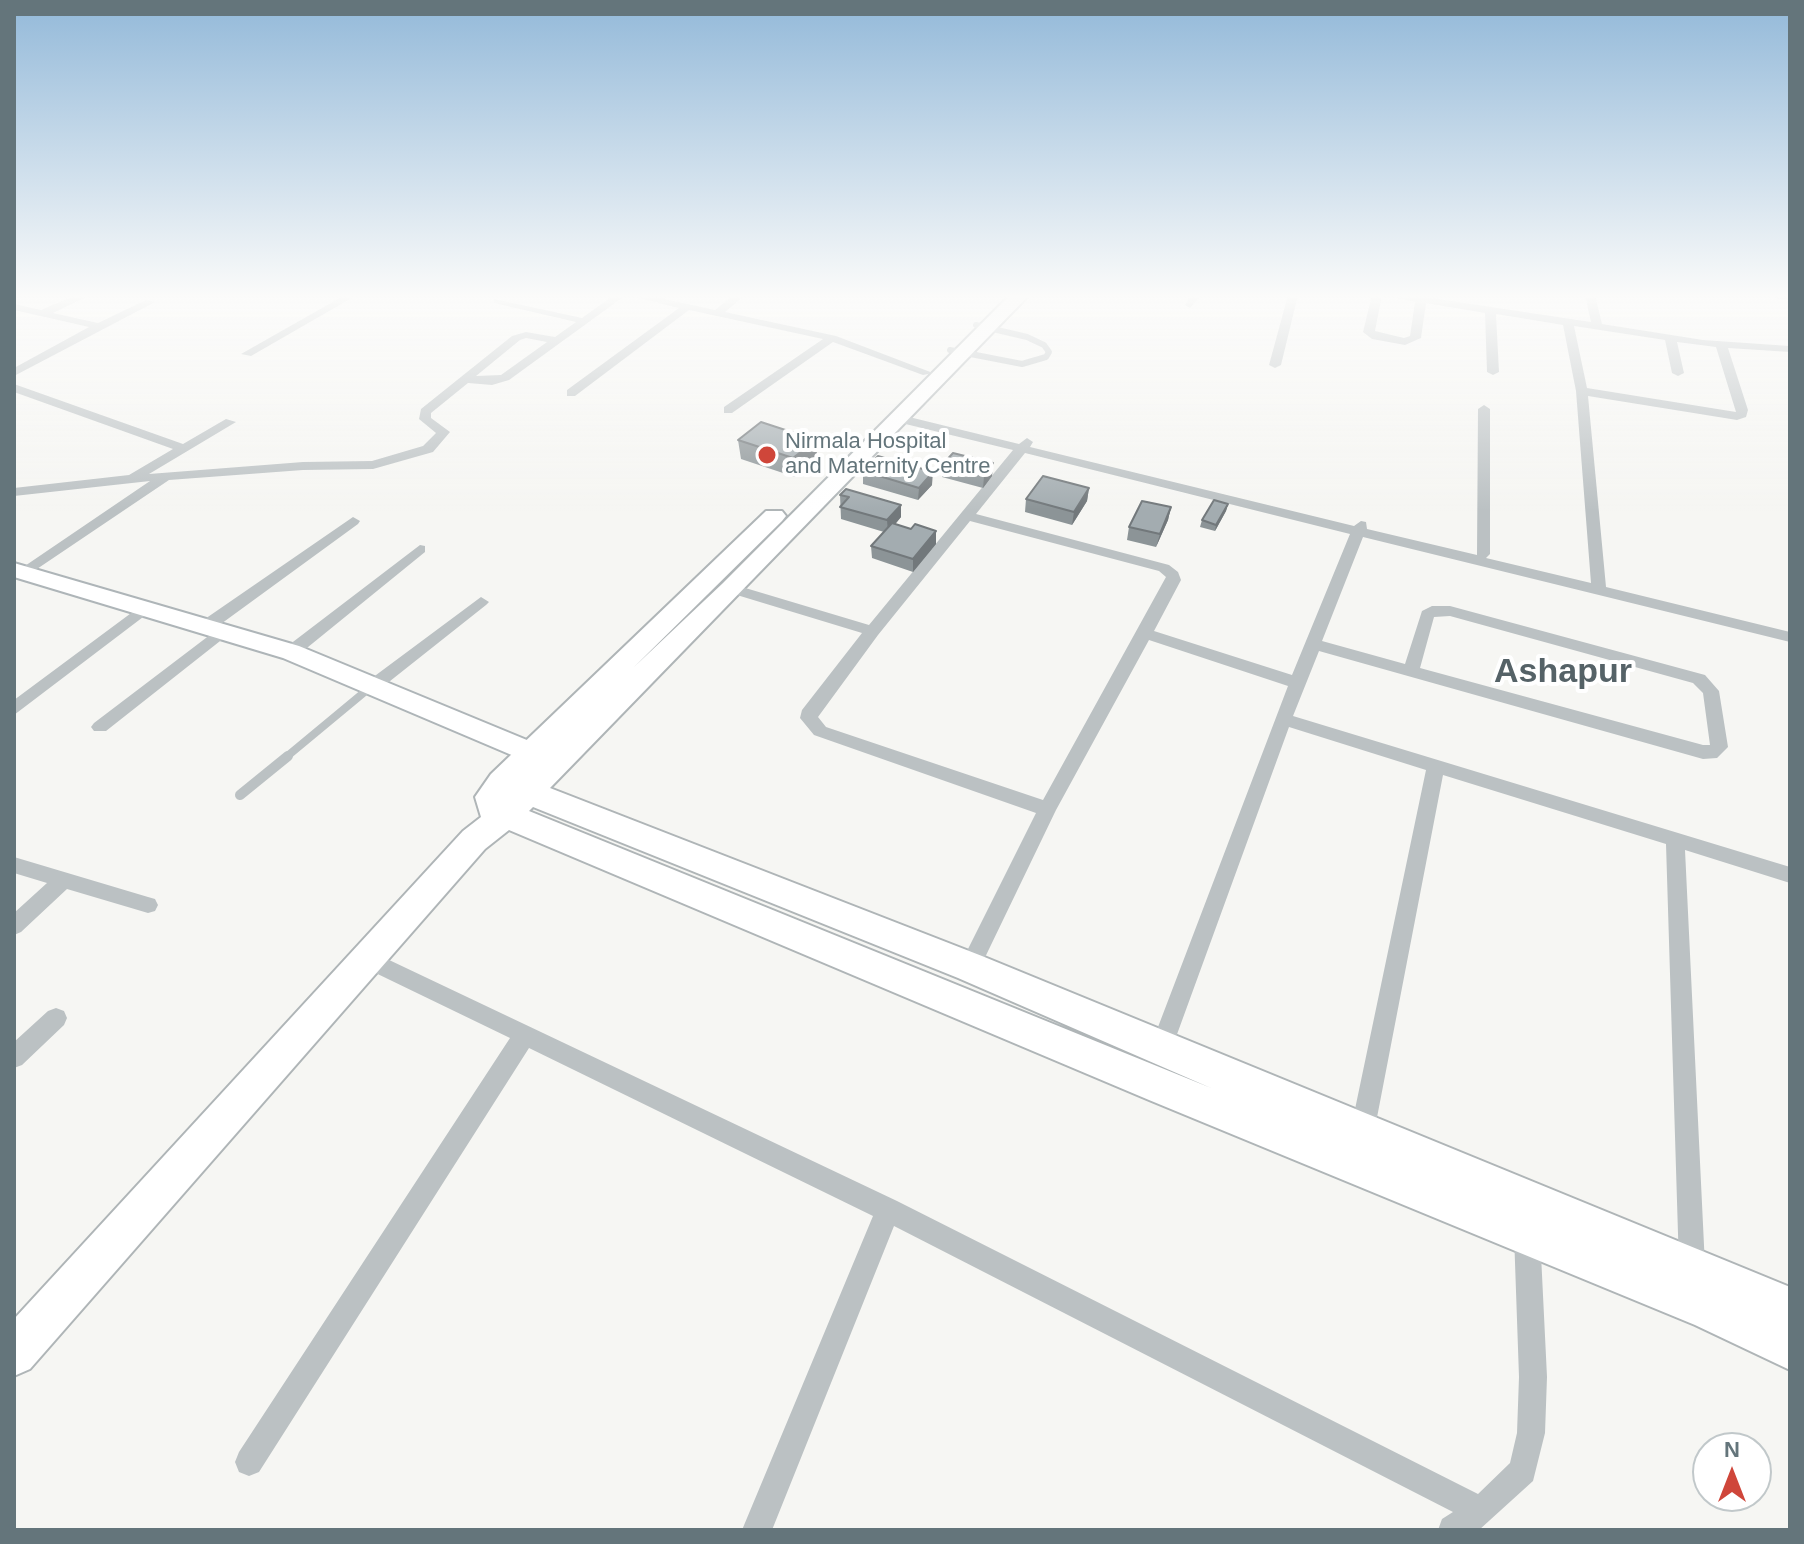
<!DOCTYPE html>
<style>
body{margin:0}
#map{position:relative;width:1804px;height:1544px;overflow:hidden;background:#f6f6f3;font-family:Arial,sans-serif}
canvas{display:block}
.frame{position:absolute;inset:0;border:16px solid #64757b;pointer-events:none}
.north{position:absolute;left:1692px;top:1432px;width:80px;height:80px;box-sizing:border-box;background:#fff;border:2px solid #c1c8ca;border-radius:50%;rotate:0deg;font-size:22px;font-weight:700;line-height:32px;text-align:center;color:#64757b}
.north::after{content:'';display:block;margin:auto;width:28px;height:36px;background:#cf463a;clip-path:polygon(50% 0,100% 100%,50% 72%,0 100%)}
</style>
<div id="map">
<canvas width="1804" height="1544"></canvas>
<div class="frame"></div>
<div class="north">N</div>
</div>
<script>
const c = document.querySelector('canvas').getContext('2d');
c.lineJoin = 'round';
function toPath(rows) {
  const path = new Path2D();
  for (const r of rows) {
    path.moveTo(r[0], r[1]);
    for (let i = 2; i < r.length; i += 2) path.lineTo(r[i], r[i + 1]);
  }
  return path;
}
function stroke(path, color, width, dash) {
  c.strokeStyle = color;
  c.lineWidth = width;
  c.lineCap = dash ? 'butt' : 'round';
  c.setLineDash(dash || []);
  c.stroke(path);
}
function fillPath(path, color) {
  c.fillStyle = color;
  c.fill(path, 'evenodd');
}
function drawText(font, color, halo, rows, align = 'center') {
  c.font = font + ' Arial,sans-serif';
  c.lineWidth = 8;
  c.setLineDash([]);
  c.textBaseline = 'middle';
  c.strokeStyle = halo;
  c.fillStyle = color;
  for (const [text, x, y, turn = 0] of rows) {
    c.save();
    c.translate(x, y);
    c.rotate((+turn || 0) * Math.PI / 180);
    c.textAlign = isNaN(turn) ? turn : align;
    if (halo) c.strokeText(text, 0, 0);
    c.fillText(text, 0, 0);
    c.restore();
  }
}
const serviceFar2 = toPath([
 [950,350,1022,364,1046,357,1049,352,1044,345,1027,337,976,325]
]);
const serviceFar1 = toPath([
 [285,758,373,685]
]);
const service = toPath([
 [240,795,288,756]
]);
const minor = toPath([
 [76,295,90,295,53,313,98,323,146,300,155,302,14,376,14,368,89,327,14,310,14,304,41,310,76,295],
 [345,295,357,295,251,356,241,354,345,295],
 [614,295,626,295,509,380,492,385,468,383,431,413,431,418,450,432,433,452,373,469,303,470,169,480,28,575,23,577,16,572,150,481,14,496,14,488,129,475,173,449,14,392,14,384,183,444,226,419,236,422,149,474,303,462,372,461,423,446,436,433,419,419,421,409,512,336,526,332,555,337,576,322,494,303,494,299,582,318,614,295],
 [526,338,547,342,501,375,476,376,520,340,526,338],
 [627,295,646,295,715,310,734,295,745,295,725,312,836,336,933,373,923,375,833,342,732,413,724,413,724,407,823,339,689,310,575,396,567,396,567,390,679,308,627,295],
 [1191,295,1201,295,1190,308,1185,305,1191,295],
 [1288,295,1298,295,1281,365,1275,368,1269,365,1288,295],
 [1372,295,1382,295,1375,331,1404,338,1410,336,1415,302,1386,295,1411,295,1591,322,1585,295,1595,295,1602,324,1703,340,1790,346,1790,352,1728,348,1748,410,1746,417,1737,420,1588,396,1606,587,1790,632,1790,642,1363,537,1322,641,1405,664,1422,611,1432,606,1450,606,1705,675,1719,691,1728,747,1717,758,1703,759,1319,651,1293,716,1790,867,1790,883,1685,850,1705,1266,1701,1275,1692,1279,1683,1275,1679,1266,1666,844,1443,775,1374,1133,1370,1141,1362,1145,1354,1141,1350,1133,1426,770,1289,727,1172,1048,1169,1055,1161,1059,1153,1055,1150,1048,1288,686,1149,640,1056,810,977,974,970,976,963,974,959,967,1036,813,814,735,800,718,802,710,862,633,727,592,724,589,732,584,869,625,1013,450,893,421,891,418,897,414,1019,444,1027,438,1033,442,1030,447,1354,526,1361,521,1366,522,1367,529,1477,555,1478,409,1484,405,1490,409,1490,554,1486,558,1591,583,1576,391,1563,325,1496,314,1499,372,1493,375,1487,372,1485,313,1426,303,1421,338,1405,345,1372,339,1363,332,1372,295],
 [1574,326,1665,340,1672,373,1678,376,1684,373,1677,342,1716,347,1736,412,1587,388,1574,326],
 [1025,453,1350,534,1292,675,1154,631,1181,580,1178,572,1169,565,976,514,1025,453],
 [970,521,1159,571,1166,577,1043,800,826,727,818,717,878,635,970,521],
 [1450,616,1693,683,1703,693,1710,745,1703,745,1420,668,1434,617,1450,616],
 [1770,295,1790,295,1790,300,1771,297,1770,295],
 [353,517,360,521,358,524,214,629,202,629,200,625,202,621,353,517],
 [420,545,425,546,425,552,297,656,285,656,283,652,285,648,420,545],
 [481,597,489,602,486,605,380,689,368,689,366,685,368,681,481,597],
 [146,602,154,607,151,611,14,715,14,700,146,602],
 [223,625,229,626,231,630,229,634,106,731,94,731,91,727,94,723,223,625],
 [14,857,148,897,155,899,158,905,155,911,148,913,67,889,21,932,14,935,14,913,47,883,14,873,14,857],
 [366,949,897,1201,1478,1494,1510,1463,1517,1433,1519,1377,1514,1234,1518,1225,1527,1221,1536,1225,1540,1234,1547,1377,1545,1433,1533,1481,1479,1530,1438,1530,1442,1519,1453,1512,894,1226,772,1530,742,1530,873,1216,529,1048,259,1472,249,1476,239,1472,235,1462,239,1452,510,1038,359,965,356,958,359,951,366,949],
 [56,1008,64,1011,67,1018,64,1025,22,1065,14,1068,14,1042,48,1011,56,1008]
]);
const secondary = toPath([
 [14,563,299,646,539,745,543,752,539,759,530,761,521,759,283,658,14,577,14,563]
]);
const primary = toPath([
 [1010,295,1029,295,550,788,982,956,1790,1287,1790,1370,1695,1325,1149,1100,509,830,485,849,30,1369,14,1376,14,1319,463,831,481,817,475,797,491,774,766,511,782,511,786,516,782,521,633,668,723,583,1010,295],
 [533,807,958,978,1211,1088,529,811,533,807]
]);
const wall = toPath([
 [738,440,816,440,817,459,795,477,741,459],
 [993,463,992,476,983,488,942,477,943,464],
 [863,471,932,485,918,500,863,484],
 [1089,488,1087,501,1072,525,1025,512,1026,499],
 [840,495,901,505,901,517,895,524,911,529,936,531,936,544,913,572,872,558,871,546,884,532,841,519],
 [1228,504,1226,511,1215,531,1200,527,1202,520],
 [1171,507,1168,520,1156,547,1127,540,1129,527]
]);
const shadedWall = toPath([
 [816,440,817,459,795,477,793,458],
 [993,463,992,476,983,488,984,476],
 [933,472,932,485,918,500,919,488],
 [1089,488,1087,501,1072,525,1074,512],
 [1228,504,1226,511,1215,531,1216,525],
 [901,505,901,517,888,533,887,520],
 [1171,507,1168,520,1156,547,1160,534],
 [936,531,936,544,913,572,913,559]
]);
const building = toPath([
 [761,422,816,440,793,458,738,440,761,422],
 [953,453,993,463,984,476,943,464,953,453],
 [878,456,933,472,919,488,863,471,878,456],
 [1043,476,1089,488,1074,512,1026,499,1043,476],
 [846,489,901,505,887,520,840,507,849,497,840,495,846,489],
 [1214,500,1228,504,1216,525,1202,520,1214,500],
 [1142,501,1171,507,1160,534,1129,527,1142,501],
 [892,523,911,529,915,524,936,531,913,559,871,546,892,523]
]);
const markers = [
 [767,455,10,"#cf463a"]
];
const farPoinames = [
 ["Nirmala Hospital",785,442],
 ["and Maternity Centre",785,467]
];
const districtNames = [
 ["Ashapur",1563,673]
];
stroke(secondary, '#aeb5b8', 4);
stroke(primary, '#afb5b7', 4);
stroke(serviceFar2, '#bbc1c3', 6);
stroke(serviceFar1, '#bbc1c3', 8);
stroke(service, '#bbc1c3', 10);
fillPath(minor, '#bbc1c3');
fillPath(secondary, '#fff');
fillPath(primary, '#fff');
fillPath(wall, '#8c9497');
fillPath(shadedWall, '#72787b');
fillPath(building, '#a3acb0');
stroke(building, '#72787b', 2);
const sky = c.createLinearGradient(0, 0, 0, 511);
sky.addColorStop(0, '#93b9d9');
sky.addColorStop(0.58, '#fbfbfa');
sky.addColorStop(1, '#fbfbfa00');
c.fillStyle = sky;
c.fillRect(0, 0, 1804, 511);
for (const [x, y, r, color] of markers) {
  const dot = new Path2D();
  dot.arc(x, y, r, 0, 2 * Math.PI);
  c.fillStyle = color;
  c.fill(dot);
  stroke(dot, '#fff', 3);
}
drawText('22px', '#64757b', '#fff', farPoinames, 'left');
drawText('bold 34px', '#556267', '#fff', districtNames);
</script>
